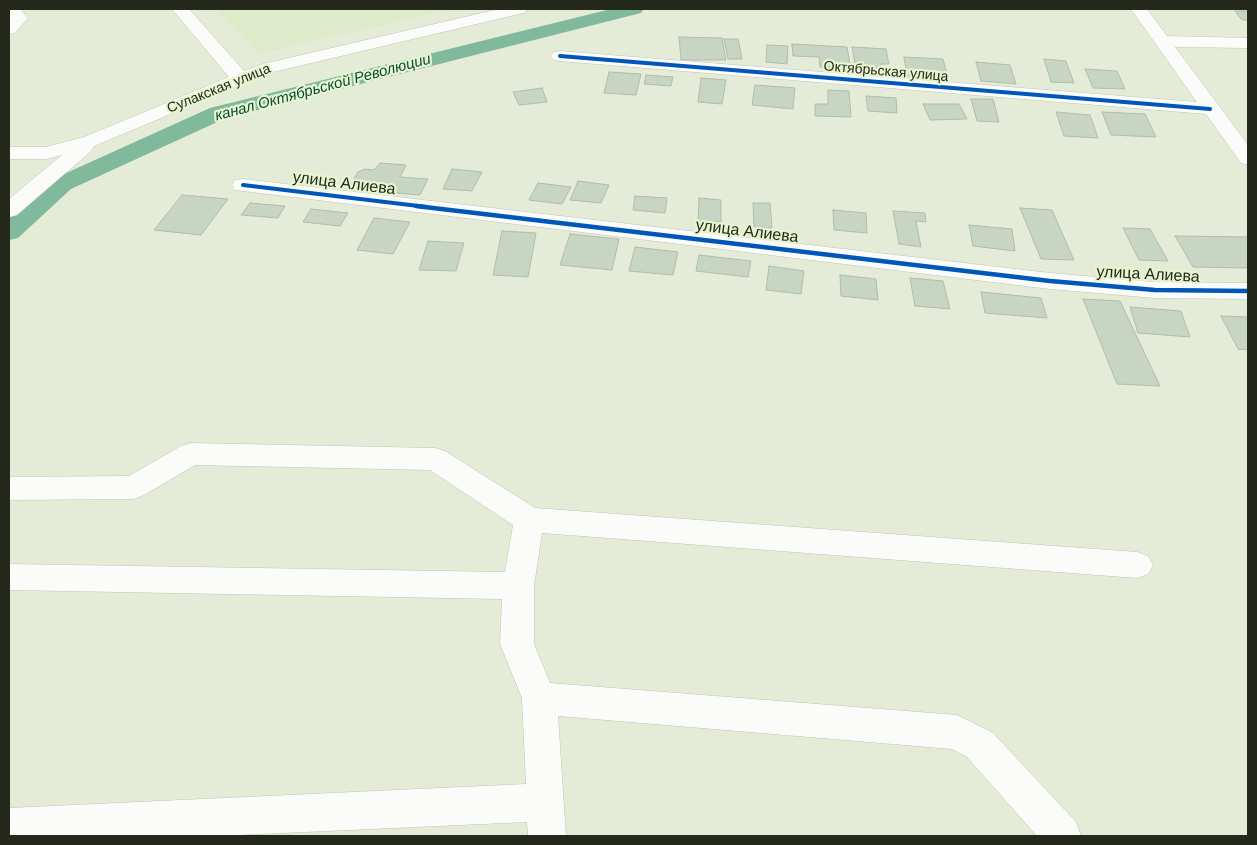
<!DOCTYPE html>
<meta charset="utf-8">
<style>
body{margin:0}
#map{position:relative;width:1257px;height:845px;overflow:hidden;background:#e4ecd8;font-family:"DM Sans",sans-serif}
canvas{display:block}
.frame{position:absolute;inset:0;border:10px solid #24291c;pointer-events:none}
</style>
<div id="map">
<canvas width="1257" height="845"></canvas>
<div class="frame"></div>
</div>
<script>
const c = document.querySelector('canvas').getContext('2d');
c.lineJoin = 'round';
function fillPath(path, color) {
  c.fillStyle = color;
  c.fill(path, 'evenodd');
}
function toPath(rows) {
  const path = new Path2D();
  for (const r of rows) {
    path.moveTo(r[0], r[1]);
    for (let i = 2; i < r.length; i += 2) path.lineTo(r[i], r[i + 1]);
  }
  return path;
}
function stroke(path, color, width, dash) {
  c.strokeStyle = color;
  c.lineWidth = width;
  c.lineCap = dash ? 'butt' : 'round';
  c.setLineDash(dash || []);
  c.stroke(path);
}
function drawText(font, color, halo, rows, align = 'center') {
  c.font = font + ' "DM Sans",sans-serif';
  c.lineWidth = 4.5;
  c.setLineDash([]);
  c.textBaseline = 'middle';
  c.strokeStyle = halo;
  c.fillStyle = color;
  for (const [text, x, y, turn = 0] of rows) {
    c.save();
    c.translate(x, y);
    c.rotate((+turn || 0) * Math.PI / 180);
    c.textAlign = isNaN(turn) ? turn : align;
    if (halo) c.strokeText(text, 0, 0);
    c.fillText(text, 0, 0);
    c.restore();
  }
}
const built = toPath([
 [213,9,453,9,258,54]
]);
const canal = toPath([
 [611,9,644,9,641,13,226,118,71,189,18,238,9,240,9,218,53,179,210,108,611,9]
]);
const building = toPath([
 [1235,11,1248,11,1248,20,1242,20,1235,11],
 [679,37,722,38,726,60,681,60,679,37],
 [724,39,738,39,742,59,728,59,724,39],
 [792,44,847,47,851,69,820,67,819,57,793,56,792,44],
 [767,45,788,46,787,64,766,62,767,45],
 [852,47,886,49,889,64,881,64,883,71,856,69,852,47],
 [904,57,943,59,948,78,907,76,904,57],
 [1044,59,1066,61,1074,83,1051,82,1044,59],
 [976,62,1010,65,1016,84,981,81,976,62],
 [1085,69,1117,71,1125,89,1093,88,1085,69],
 [609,72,641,74,636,95,604,93,609,72],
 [646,75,673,77,671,86,644,84,646,75],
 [701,78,726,80,722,104,698,102,701,78],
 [755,85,795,88,793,109,752,105,755,85],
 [542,88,547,102,519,105,513,92,542,88],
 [828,90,849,91,851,117,815,116,815,104,828,104,828,90],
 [866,96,896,98,897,113,868,111,866,96],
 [971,99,993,99,999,122,977,121,971,99],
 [923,104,959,104,967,119,930,120,923,104],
 [1056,112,1090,115,1098,138,1064,136,1056,112],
 [1102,112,1145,114,1156,137,1111,135,1102,112],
 [380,163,406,165,400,177,428,179,420,195,348,189,358,172,365,169,374,170,380,163],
 [452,169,482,172,472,191,443,189,452,169],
 [578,181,609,185,601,203,570,200,578,181],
 [538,183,571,187,562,204,529,200,538,183],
 [182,195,228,199,201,235,154,230,182,195],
 [635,196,667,198,665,213,633,210,635,196],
 [699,198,721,200,721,222,698,221,699,198],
 [250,203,285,206,278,218,241,215,250,203],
 [753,203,770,203,772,228,754,227,753,203],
 [1020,208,1052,210,1074,260,1041,259,1020,208],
 [311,209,348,213,340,226,303,222,311,209],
 [833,210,866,213,867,233,834,230,833,210],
 [893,211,925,213,926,222,916,221,921,247,899,244,893,211],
 [374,218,410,222,393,254,357,250,374,218],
 [969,225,1012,229,1015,251,973,246,969,225],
 [1123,228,1150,229,1168,261,1139,260,1123,228],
 [502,231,536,233,528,277,493,275,502,231],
 [570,234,619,239,612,270,560,265,570,234],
 [1175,236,1248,237,1248,268,1193,267,1175,236],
 [428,241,464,243,456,271,419,270,428,241],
 [635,247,678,252,673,275,629,271,635,247],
 [699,255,751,261,748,277,696,271,699,255],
 [769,266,804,271,801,294,766,290,769,266],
 [840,275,876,279,878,300,841,296,840,275],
 [910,278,943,281,950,309,915,306,910,278],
 [981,292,1041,298,1047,318,985,313,981,292],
 [1083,299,1120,301,1160,386,1117,384,1083,299],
 [1130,307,1181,311,1190,337,1138,333,1130,307],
 [1221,316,1248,317,1248,350,1238,349,1221,316]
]);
const minor = toPath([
 [9,9,20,9,28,18,15,33,9,34,9,20,10,18,9,9],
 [172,9,189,9,244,71,263,64,499,9,527,9,525,13,519,14,269,73,94,146,91,151,17,215,9,217,9,199,62,155,47,159,9,159,9,147,46,147,84,137,229,77,172,9],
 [1131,9,1147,9,1167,36,1248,38,1248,48,1175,47,1248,145,1248,165,1241,163,1206,114,560,61,554,60,551,56,554,52,560,51,1197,102,1131,9],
 [243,179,1050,273,1155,282,1248,283,1248,299,1155,298,1050,289,235,190,232,185,235,180,243,179],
 [191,443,435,448,445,451,535,508,1137,552,1148,556,1153,565,1148,574,1137,578,542,533,534,586,534,644,550,683,957,715,993,733,1076,822,1081,836,1037,836,967,757,952,749,558,716,566,836,528,836,527,822,216,836,9,836,9,808,526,784,522,698,500,644,502,599,9,590,9,564,505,572,513,525,430,470,195,465,144,495,134,499,9,500,9,477,129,476,181,446,191,443]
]);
const cyclewayFar1 = toPath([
 [560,56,1210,109],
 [243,185,427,207]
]);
const cycleway = toPath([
 [416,206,1050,281,1155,290,1248,291]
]);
const farStreetnames = [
 ["Октябрьская улица",886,72,5],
 ["Сулакская улица",219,89,-22]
];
const farWaternames = [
 ["канал Октябрьской Революции",323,88,-15]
];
const streetNames = [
 ["улица Алиева",344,184,7],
 ["улица Алиева",747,232,7],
 ["улица Алиева",1148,275,3]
];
fillPath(built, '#deebcb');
fillPath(canal, '#81b99d');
fillPath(building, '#c8d5c2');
stroke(building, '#b2bbad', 1);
stroke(minor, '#bec4b5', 1);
fillPath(minor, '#fbfcf9');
stroke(cyclewayFar1, '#0057b8', 4);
stroke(cycleway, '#0057b8', 4.5);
drawText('14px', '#24291c', '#e6f4d0', farStreetnames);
drawText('italic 15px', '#084b35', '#e6f4d0', farWaternames);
drawText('16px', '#24291c', '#e6f4d0', streetNames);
</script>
